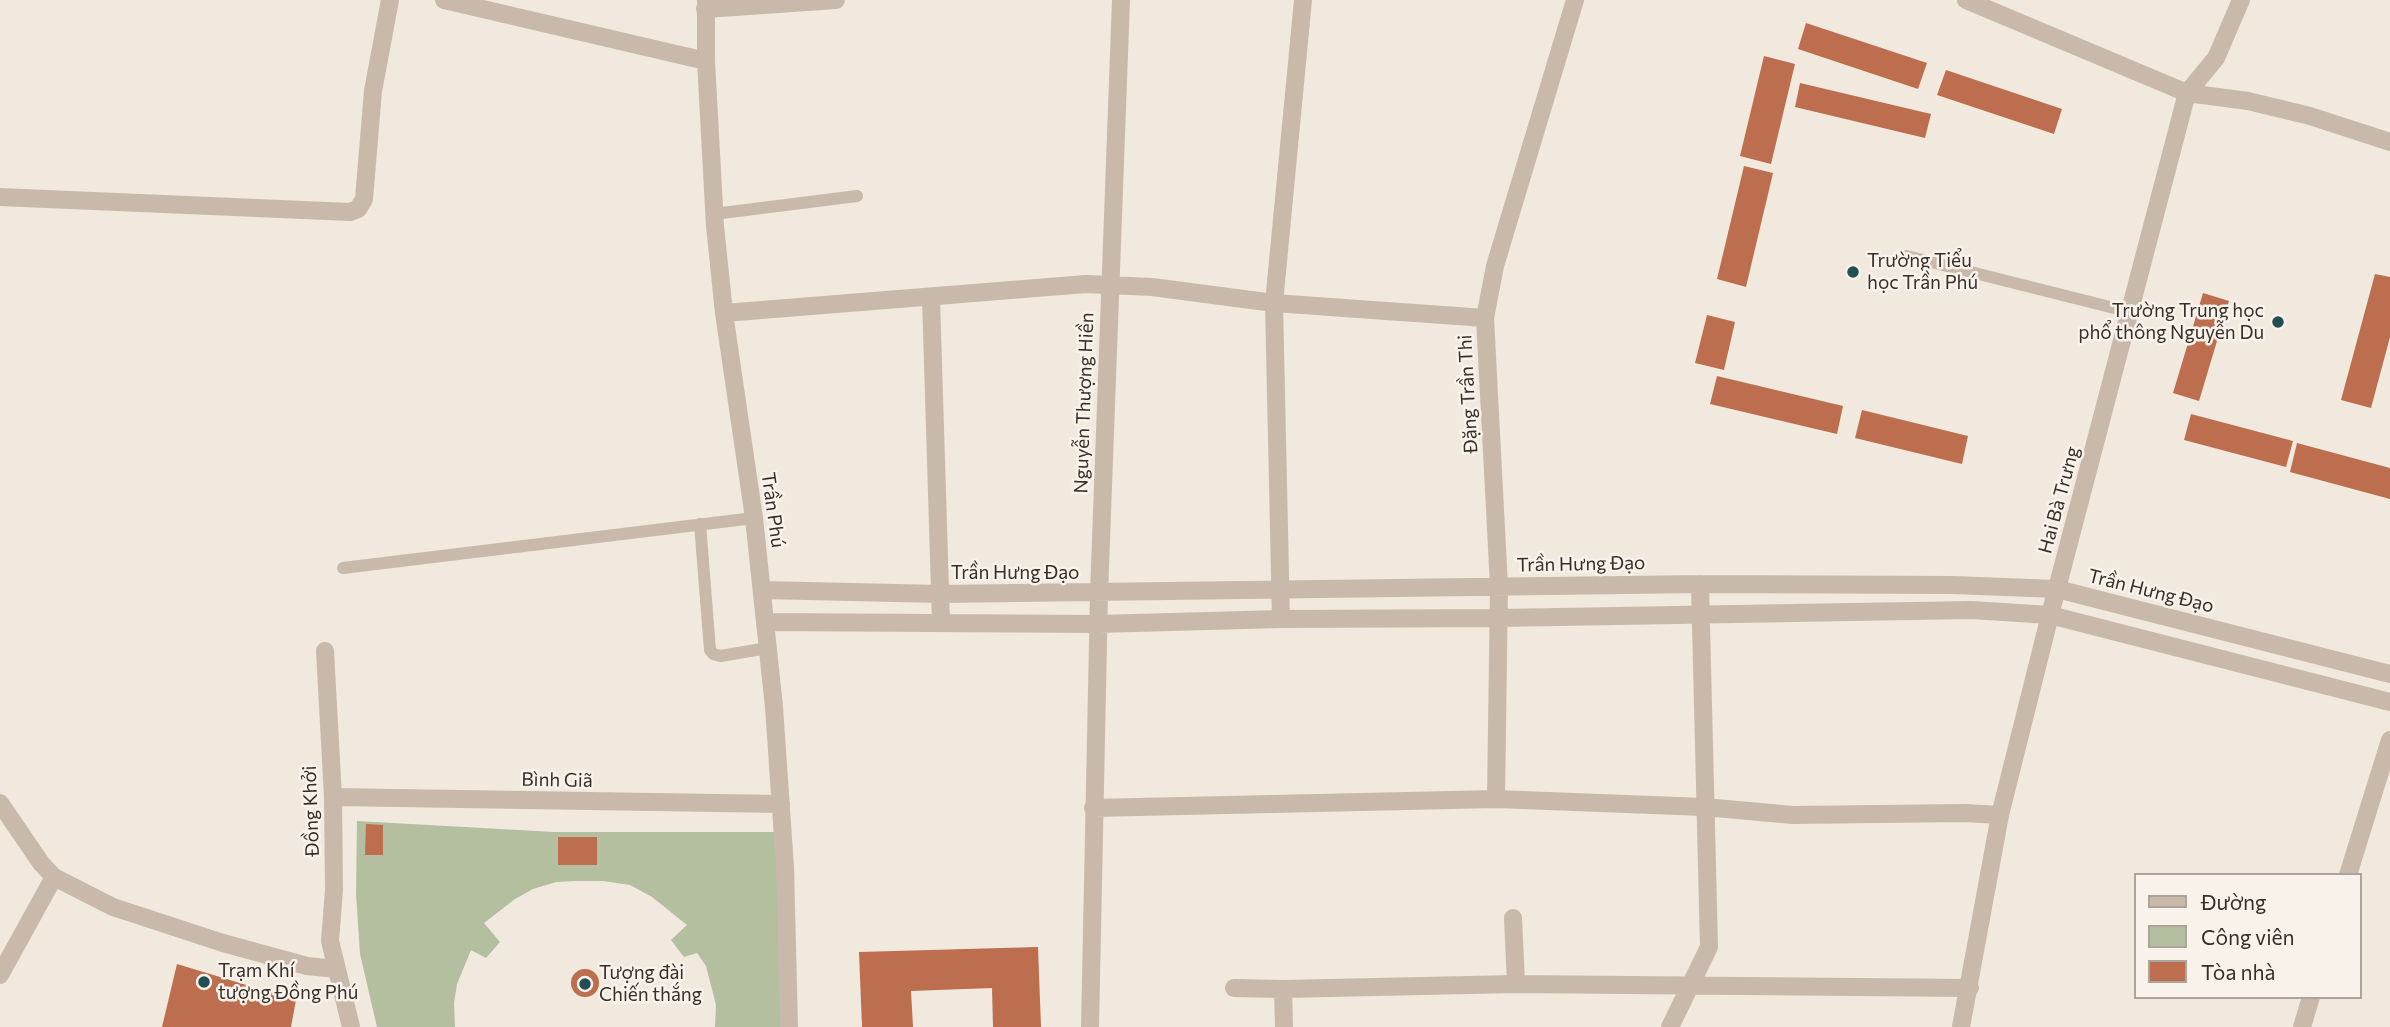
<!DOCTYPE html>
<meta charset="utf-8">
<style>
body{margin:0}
#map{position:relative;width:2390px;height:1027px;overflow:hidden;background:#f1e8de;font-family:Commissioner,sans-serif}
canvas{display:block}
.legend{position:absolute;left:2134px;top:873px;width:228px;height:126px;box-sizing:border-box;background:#f9f2ea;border:2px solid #aba49d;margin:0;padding:9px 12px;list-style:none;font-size:21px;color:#362e29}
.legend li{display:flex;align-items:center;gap:14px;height:35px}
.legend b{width:35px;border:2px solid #aba49d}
</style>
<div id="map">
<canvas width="2390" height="1027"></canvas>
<ul class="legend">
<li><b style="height:9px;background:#c8b9aa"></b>Đường</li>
<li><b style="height:19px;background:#b3bf9e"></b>Công viên</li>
<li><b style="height:19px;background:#bd6e4f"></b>Tòa nhà</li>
</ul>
</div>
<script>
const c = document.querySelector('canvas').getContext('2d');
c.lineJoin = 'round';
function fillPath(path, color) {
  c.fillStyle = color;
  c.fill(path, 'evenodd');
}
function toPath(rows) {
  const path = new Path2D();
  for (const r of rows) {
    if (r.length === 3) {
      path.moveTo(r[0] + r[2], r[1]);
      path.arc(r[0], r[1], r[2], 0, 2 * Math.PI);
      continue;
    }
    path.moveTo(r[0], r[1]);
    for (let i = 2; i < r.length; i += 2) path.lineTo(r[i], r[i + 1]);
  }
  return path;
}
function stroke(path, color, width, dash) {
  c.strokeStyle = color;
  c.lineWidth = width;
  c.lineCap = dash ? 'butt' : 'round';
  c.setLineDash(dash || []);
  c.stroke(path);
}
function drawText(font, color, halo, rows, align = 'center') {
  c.font = font + ' Commissioner,sans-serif';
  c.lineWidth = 5;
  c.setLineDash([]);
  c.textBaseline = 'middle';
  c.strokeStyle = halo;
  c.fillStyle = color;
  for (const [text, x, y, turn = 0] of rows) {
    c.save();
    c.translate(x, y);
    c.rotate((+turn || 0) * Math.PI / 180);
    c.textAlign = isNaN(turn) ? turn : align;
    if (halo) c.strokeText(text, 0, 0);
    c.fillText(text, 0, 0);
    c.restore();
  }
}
const green = toPath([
 [357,821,554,832,775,832,788,1027,715,1027,716,1005,706,966,697,953,684,957,671,940,687,925,652,897,630,885,603,881,577,881,556,882,533,889,515,899,484,923,500,942,486,958,471,950,457,984,454,1003,455,1027,377,1027,360,954,356,894]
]);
const building = toPath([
 [1806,23,1927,63,1918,89,1798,49],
 [1764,56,1795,64,1771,164,1740,156],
 [1946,70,2062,109,2054,134,1937,95],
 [1800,83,1931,114,1925,138,1795,107],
 [1744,166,1773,173,1746,287,1717,279],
 [2375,274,2390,277,2390,337,2371,408,2341,400],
 [2203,293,2229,301,2199,401,2173,393],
 [1707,315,1735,322,1724,370,1695,363],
 [1717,376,1843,406,1837,434,1710,404],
 [1862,410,1968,436,1962,464,1855,438],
 [2191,414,2293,441,2286,467,2184,440],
 [2297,443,2390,468,2390,499,2290,472],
 [366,824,383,825,383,855,365,855],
 [558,837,597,837,597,865,558,865],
 [1038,947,1041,1027,993,1027,992,988,911,991,913,1027,862,1027,859,952],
 [177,964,296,1000,291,1027,162,1027],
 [585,983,14]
]);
const service = toPath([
 [714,214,857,196],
 [1907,256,2130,312],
 [700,524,710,650,713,654,720,656,768,648],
 [343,568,754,518]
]);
const minor = toPath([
 [444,0,706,61],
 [706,0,706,61,715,226,724,313,754,518,774,707,785,867,789,1027],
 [705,9,836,0],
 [0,197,350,212,358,209,364,199,373,91,390,0],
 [931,298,941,623],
 [724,313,1086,284,1152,287,1274,303,1485,318],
 [763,590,940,594,1700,584,1953,585,2057,589,2390,674],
 [1281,619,1274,303,1303,0],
 [766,622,1098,624,1281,619,1499,618,1971,610,2050,615,2390,702],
 [325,651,333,797,334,890,330,941,351,1027],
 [333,797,781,804],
 [1496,799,1499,586,1485,318,1495,266,1575,0],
 [0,803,41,863,54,877,113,907,223,943,307,966,336,969],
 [1093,808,1496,799,1704,807,1793,815,1965,813,2000,815],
 [2348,875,2390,740],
 [1513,918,1516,984],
 [0,975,54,877],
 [1234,988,1283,989,1516,984,1970,988],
 [1283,989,1284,1027],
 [1090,1027,1099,594,1121,0],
 [1670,1027,1709,947,1700,584],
 [2302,1027,2311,997]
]);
const tertiary = toPath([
 [1966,0,2187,93,2248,101,2310,116,2390,142],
 [1961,1027,2000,815,2050,615,2187,93,2216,58,2241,0]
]);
const markers = [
 [1853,272,7,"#224f55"],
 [2278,322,7,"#224f55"],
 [204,982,7,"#224f55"],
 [585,984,7,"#224f55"]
];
const poiNames = [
 ["Trường Tiểu",1867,261],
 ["học Trần Phú",1867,283],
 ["Trường Trung học",2264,311,"right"],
 ["phổ thông Nguyễn Du",2264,333,"right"],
 ["Trạm Khí",218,971],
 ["tượng Đồng Phú",218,993],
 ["Tượng đài",599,973],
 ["Chiến thắng",599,995]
];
const streetNames = [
 ["Đặng Trần Thi",1468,394,-93],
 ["Nguyễn Thượng Hiền",1084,403,-88],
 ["Hai Bà Trưng",2059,500,-75],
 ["Trần Phú",773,510,82],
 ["Trần Hưng Đạo",1581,564,-1],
 ["Trần Hưng Đạo",1015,573],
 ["Trần Hưng Đạo",2151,591,14],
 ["Bình Giã",557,780,1],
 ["Đồng Khởi",311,811,-92]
];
fillPath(green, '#b3bf9e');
fillPath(building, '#bd6e4f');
stroke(service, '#c8b9aa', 12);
stroke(minor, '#c8b9aa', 18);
stroke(tertiary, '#c8b9aa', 18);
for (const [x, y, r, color] of markers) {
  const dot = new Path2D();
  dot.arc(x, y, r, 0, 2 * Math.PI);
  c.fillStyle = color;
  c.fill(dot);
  stroke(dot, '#f9f2ea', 2.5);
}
drawText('19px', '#362e29', '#f9f2ea', poiNames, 'left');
drawText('19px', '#362e29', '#f9f2ea', streetNames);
</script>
